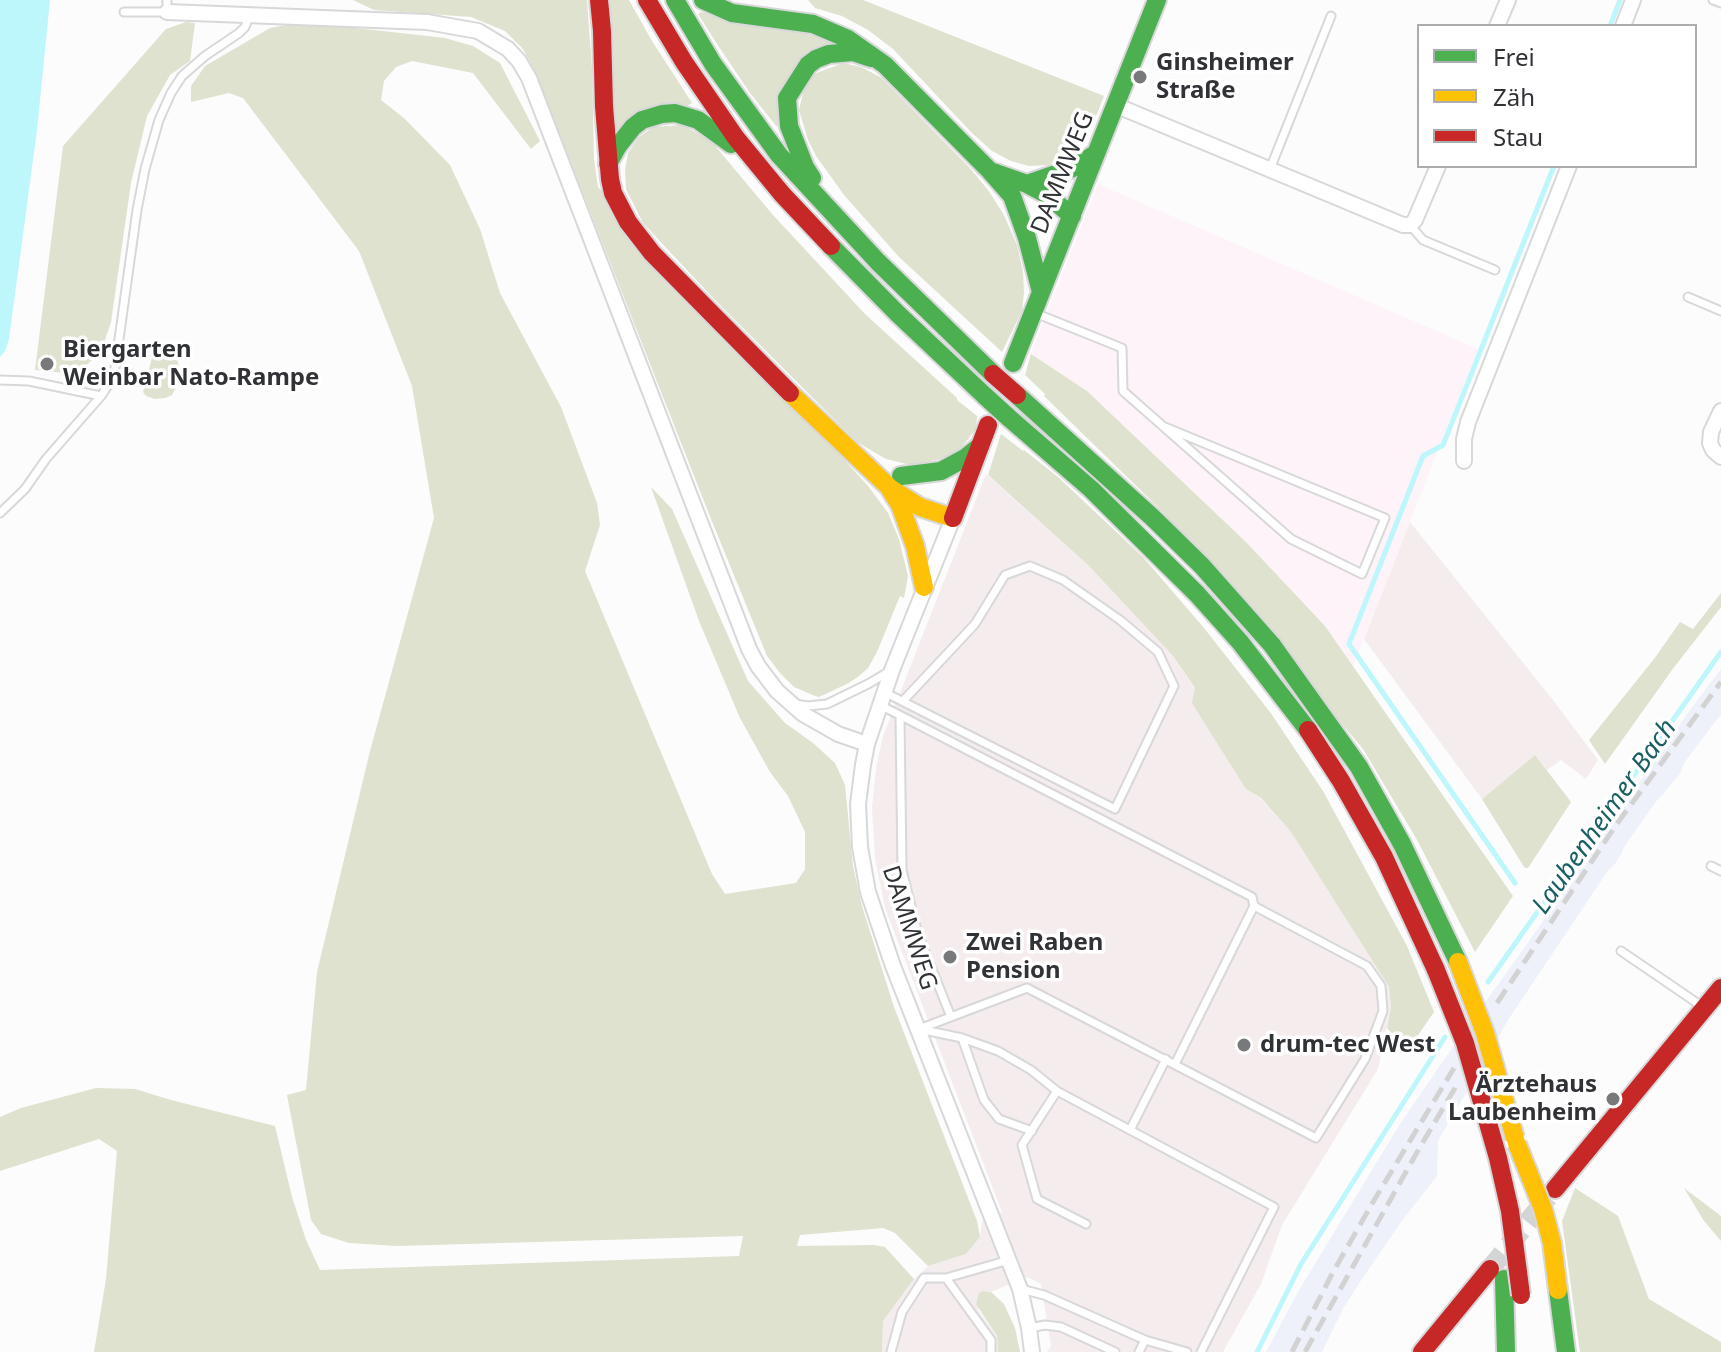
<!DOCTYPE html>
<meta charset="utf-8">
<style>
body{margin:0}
#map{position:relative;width:1721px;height:1352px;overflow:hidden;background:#fcfcfc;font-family:"Noto Sans",sans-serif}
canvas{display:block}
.legend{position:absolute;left:1417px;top:24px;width:280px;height:144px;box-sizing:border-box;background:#fff;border:2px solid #acadaf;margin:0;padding:10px 14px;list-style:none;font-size:24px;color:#303236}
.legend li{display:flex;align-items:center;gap:16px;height:40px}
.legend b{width:40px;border:2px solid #acadaf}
</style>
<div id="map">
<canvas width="1721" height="1352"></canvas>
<ul class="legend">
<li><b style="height:10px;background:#4caf50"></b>Frei</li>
<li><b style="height:10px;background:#ffc107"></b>Zäh</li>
<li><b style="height:10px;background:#c62828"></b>Stau</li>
</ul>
</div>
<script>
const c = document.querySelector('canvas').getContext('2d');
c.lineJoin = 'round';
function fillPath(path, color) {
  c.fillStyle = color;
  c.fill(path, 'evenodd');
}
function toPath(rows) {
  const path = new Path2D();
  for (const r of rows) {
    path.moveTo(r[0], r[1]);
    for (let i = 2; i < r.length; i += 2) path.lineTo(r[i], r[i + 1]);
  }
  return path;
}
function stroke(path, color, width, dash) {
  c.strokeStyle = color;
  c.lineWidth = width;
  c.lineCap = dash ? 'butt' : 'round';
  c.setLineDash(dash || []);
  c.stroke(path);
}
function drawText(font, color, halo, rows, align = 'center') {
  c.font = font + ' "Noto Sans",sans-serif';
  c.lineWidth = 7;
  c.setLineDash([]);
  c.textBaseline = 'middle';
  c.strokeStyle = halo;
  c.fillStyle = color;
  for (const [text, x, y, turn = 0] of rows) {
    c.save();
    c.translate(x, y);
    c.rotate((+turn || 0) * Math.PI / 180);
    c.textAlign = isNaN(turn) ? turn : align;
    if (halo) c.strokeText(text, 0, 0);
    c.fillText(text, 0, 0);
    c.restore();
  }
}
const commercial = toPath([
 [1098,184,1478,349,1353,666,1325,626,1246,542,1087,391,1031,354]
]);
const industrial = toPath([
 [986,474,1088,565,1173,656,1195,689,1246,789,1260,798,1291,832,1389,987,1391,1007,1378,1069,1282,1225,1261,1284,1223,1352,1047,1352,1051,1346,1041,1284,1027,1277,991,1292,983,1291,978,1310,997,1336,998,1352,882,1352,883,1321,914,1279,928,1266,966,1254,980,1237,982,1221,1002,1212,885,908,875,858,872,808,876,768,883,736],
 [1410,522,1553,700,1598,760,1586,779,1561,760,1547,770,1535,755,1482,799,1364,639]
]);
const built = toPath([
 [1721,669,1721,714,1684,763,1680,774,1655,803,1624,847,1622,853,1615,864,1607,872,1510,1017,1438,1141,1437,1176,1401,1222,1360,1282,1343,1309,1322,1352,1266,1352,1299,1290,1400,1124,1443,1061,1522,951,1689,711]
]);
const green = toPath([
 [353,0,587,0,592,69,594,159,598,187,868,486,888,513,899,539,908,576,904,598,900,596,877,652,868,668,859,676,849,683,819,697,815,696,794,687,780,673,767,656,711,519,536,74,523,49,505,31,471,17,374,10],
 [606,0,629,0,652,41,692,103,685,107,614,133],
 [808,0,863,0,1104,96,1092,126,1078,151,1048,165,1029,166,1011,161,992,151,971,132,893,49,868,30,842,16,815,8],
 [701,12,836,40,777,127,750,93,715,41,698,14],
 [186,22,195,23,190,61,170,75,147,116,131,183,111,322,101,352,82,369,64,373,35,370,63,146,166,29],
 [303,22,445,38,473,46,500,63,540,141,531,149,473,73,412,61,396,67,384,81,381,100,405,119,450,165,480,229,500,293,561,407,597,503,600,525,585,571,712,874,725,894,796,883,805,869,805,832,788,796,770,772,740,718,699,621,651,487,672,509,748,681,785,723,813,743,835,763,845,785,853,866,862,906,894,1007,977,1221,980,1237,966,1254,928,1266,895,1233,883,1228,800,1235,797,1246,874,1245,885,1247,914,1279,883,1321,882,1352,94,1352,106,1279,117,1151,99,1139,0,1171,0,1117,21,1108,96,1088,135,1089,171,1100,275,1126,292,1197,306,1240,320,1270,739,1256,743,1236,397,1246,349,1243,321,1234,311,1220,287,1095,306,1090,317,972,370,751,434,518,412,386,359,251,243,98,229,93,191,102,191,86,205,66,270,28],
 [843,63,861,67,882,78,969,167,988,190,1004,215,1017,245,1023,272,1024,292,1022,311,1002,352,899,257,844,195,816,156,808,140,799,110,805,85,814,74],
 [682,125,711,141,773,215,865,314,957,398,957,400,977,416,976,429,961,448,945,458,911,465,886,459,857,442,714,299,643,223,626,189,625,170,628,153,639,137,653,127],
 [154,350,171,352,176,356,178,362,180,373,178,384,172,395,165,398,155,399,146,396,143,392],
 [1031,354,1087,391,1246,542,1325,626,1513,896,1475,952,1416,838,1363,749,1162,511,1044,396,1045,394,1025,375],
 [1001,434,1023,451,1024,450,1058,477,1143,557,1204,628,1270,712,1323,791,1407,946,1434,1012,1407,1051,1387,1028,1391,1007,1389,987,1291,832,1261,798,1246,789,1192,703,1195,688,1173,656,1088,565,988,475],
 [1721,593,1721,607,1672,670,1605,764,1589,740,1654,659,1680,622,1693,629],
 [1535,755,1571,802,1528,868,1526,868,1524,867,1482,799],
 [1575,1188,1618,1216,1649,1299,1721,1342,1721,1352,1580,1352,1562,1221],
 [1684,1188,1721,1216,1721,1241,1704,1221],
 [983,1291,991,1292,1004,1304,1015,1328,1020,1352,998,1352,997,1336,976,1304,979,1293]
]);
const water = toPath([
 [0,0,50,0,37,130,9,339,5,351,0,357]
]);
const stream = toPath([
 [1610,26,1620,0],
 [1515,883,1349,644,1423,456,1443,445,1554,166],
 [1488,982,1721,652],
 [1257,1352,1301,1264,1445,1037]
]);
const secondaryTunnel = toPath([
 [1490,1269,1548,1197]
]);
const lane = toPath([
 [1713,0,1721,3],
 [124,12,167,12,167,0],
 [1270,169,1331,16],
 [1410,225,1423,240,1495,270],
 [1688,297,1721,311],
 [1035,313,1122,348,1123,391,1291,539,1362,574,1385,518,1165,427],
 [0,380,29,381,101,396],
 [0,513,25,489,46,459,101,396,111,381,115,368,137,210,145,169,159,120,171,93,182,76,205,56,239,33,245,27,249,17],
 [884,692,1115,809,1174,686,1158,652,1120,620,1063,580,1030,566,1005,575,975,624,903,701],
 [795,704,808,706,827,704,868,684,890,671],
 [880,705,1252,897,1254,906],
 [900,716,902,870,918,934,951,1017],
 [1711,866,1721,871],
 [1621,951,1703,1007],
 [962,1038,984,1100,999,1119,1032,1131],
 [1175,1064,1254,906,1367,966,1381,986,1383,1011,1365,1059,1316,1138,1027,988,919,1029,962,1038,998,1051,1031,1070,1057,1091,1274,1207,1201,1352],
 [1057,1091,1022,1145,1037,1199,1086,1224],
 [1130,1130,1166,1059],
 [946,1278,991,1340,991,1352],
 [1021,1289,1044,1295,1145,1340,1187,1352],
 [1029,1328,1045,1325,1061,1327,1115,1352],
 [891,1352,902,1312,924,1278,946,1278,1009,1260],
 [1139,1352,1145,1340]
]);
const street = toPath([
 [167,12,427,22,478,31,508,49,519,61,529,78,749,649,758,666,777,691,803,714,838,734,867,744],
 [1497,26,1508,0],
 [1623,26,1633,0],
 [1115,105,1403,225,1410,225,1415,220,1438,166],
 [1721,411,1711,432,1710,443,1713,450,1721,457],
 [1464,461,1464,439,1468,422,1569,166],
 [953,518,892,670,867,744,863,765,858,804,860,847,868,892,893,966,1020,1289,1029,1328,1032,1352]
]);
const fast = toPath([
 [675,0,713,64,779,155,878,262,993,374],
 [703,0,732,13,813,24,848,39,885,65,990,171,1012,196,1027,238,1041,292],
 [608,164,618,146,633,127,642,120,662,114,675,113,698,120,731,144],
 [993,172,1027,184,1046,194,1072,216],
 [812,178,805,167,789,126,787,98,808,65,816,59,829,54,853,52,871,58],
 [1027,184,1073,168,1095,154],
 [831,246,898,314,985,396],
 [1013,363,1157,0],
 [1017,395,1153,518,1202,566,1272,645,1359,767,1402,844,1458,962],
 [1008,417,1091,489,1197,594,1240,642,1308,730],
 [901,476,941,471,965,458,980,446],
 [1504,1279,1506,1352],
 [1558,1290,1566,1352]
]);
const slow = toPath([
 [790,393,890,488,920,507,953,518],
 [890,489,900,505,915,546,924,587]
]);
const jam = toPath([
 [599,0,602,31,604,106,610,179,613,193,628,222,652,253,790,393],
 [647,0,684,62,736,138,782,194,831,246],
 [953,518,988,425],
 [1308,730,1341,781,1384,857,1436,970],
 [1555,1189,1721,988],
 [1422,1352,1490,1269]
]);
const rail = toPath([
 [1497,1003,1616,825,1721,682],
 [1292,1352,1332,1274,1373,1202,1454,1068],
 [1305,1352,1416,1154,1458,1083]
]);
const fastBridge = toPath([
 [985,396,1008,417]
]);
const slowBridge = toPath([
 [1458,962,1485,1033,1515,1138],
 [1517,1144,1543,1209,1552,1243,1558,1290]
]);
const jamBridge = toPath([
 [993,374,1017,395],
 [1436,970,1465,1043,1498,1158,1510,1211,1521,1295]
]);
const markers = [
 [1140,77,8,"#77797b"],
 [47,364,8,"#77797b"],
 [950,957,8,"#77797b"],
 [1244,1045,8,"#77797b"],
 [1613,1099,8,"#77797b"]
];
const poiNames = [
 ["Ginsheimer",1156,63],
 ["Straße",1156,91],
 ["Biergarten",63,350],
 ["Weinbar Nato-Rampe",63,378],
 ["Zwei Raben",966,943],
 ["Pension",966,971],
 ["drum-tec West",1260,1045],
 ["Ärztehaus",1597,1085,"right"],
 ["Laubenheim",1597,1113,"right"]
];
const streetNames = [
 ["DAMMWEG",1063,173,-68],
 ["DAMMWEG",909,928,72]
];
const waterNames = [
 ["Laubenheimer Bach",1605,817,-55]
];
fillPath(commercial, '#fdf3f9');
fillPath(industrial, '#f5ecee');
fillPath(built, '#eef1f9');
fillPath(green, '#dee2ce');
fillPath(water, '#bdf6fb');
stroke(stream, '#bdf6fb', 5);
stroke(secondaryTunnel, '#d3d4d4', 20, [20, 10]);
stroke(lane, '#d8d8da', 11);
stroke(street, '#d8d8da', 18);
stroke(fast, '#d8d8da', 22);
stroke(slow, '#d8d8da', 22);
stroke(jam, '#d8d8da', 22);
stroke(lane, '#fff', 7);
stroke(street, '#fff', 14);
stroke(fast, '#4caf50', 18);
stroke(slow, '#ffc107', 18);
stroke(jam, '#c62828', 18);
stroke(rail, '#d2d2d2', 5, [16, 8]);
stroke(fastBridge, '#d8d8da', 22, []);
stroke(slowBridge, '#d8d8da', 22, []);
stroke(jamBridge, '#d8d8da', 22, []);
stroke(fastBridge, '#4caf50', 18);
stroke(slowBridge, '#ffc107', 18);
stroke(jamBridge, '#c62828', 18);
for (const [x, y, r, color] of markers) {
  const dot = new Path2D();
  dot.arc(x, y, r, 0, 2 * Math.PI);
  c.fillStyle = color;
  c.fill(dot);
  stroke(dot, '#fff', 3);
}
drawText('bold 24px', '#303236', '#fff', poiNames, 'left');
drawText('24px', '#303236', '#fff', streetNames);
drawText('italic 26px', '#1b5f64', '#fff', waterNames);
</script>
